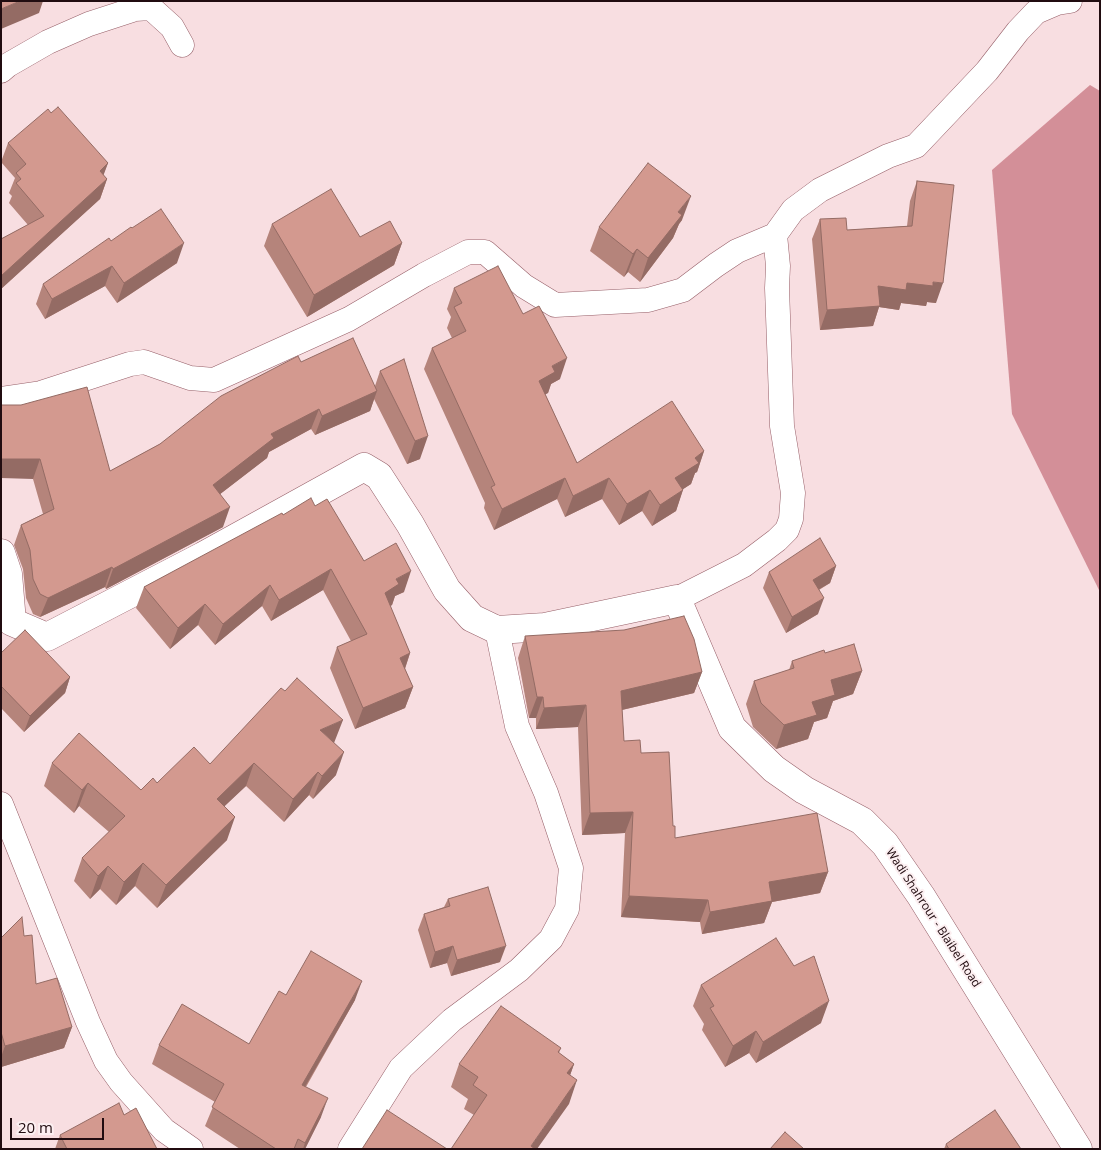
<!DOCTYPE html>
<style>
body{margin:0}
#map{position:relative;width:1101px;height:1150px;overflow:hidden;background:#f8dee1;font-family:"Open Sans",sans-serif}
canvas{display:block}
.frame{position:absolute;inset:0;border:2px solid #210c10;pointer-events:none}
.scale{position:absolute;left:10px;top:1118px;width:94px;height:22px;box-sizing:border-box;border:2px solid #210c10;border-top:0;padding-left:6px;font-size:15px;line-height:18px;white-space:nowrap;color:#210c10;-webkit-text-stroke:4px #fceff1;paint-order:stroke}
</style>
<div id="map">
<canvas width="1101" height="1150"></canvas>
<div class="frame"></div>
<div class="scale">20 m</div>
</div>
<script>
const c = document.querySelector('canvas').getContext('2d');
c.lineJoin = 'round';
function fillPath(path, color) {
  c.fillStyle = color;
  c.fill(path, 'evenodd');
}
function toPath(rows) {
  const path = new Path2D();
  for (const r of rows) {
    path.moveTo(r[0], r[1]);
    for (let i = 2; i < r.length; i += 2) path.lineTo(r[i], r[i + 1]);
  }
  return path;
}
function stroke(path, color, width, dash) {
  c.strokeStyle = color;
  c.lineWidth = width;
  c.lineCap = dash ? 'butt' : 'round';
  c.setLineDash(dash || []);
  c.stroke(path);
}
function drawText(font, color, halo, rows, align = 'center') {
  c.font = font + ' "Open Sans",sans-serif';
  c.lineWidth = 4;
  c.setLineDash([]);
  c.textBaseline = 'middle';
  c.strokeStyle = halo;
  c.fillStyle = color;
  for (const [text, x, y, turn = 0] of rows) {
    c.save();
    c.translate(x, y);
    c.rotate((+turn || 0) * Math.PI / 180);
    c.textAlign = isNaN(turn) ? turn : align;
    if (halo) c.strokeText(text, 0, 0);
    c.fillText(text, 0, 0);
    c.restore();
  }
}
const forest = toPath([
 [1090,85,1100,91,1100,592,1012,414,992,170]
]);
const minor = toPath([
 [1,71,8,65,48,42,89,24,135,9,151,8,172,27,182,45],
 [1,399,41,393,130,364,144,362,190,378,214,380,349,319,424,275,468,252,485,252,524,286,555,305,648,300,683,290,716,265,737,251,775,235],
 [677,599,744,565,777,540,787,530,791,519,793,493,782,426,777,288,778,266,775,235,793,210,820,190,888,156,916,146,987,71,1018,31,1036,12,1057,3,1070,1],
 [1,804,88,1022,106,1061,121,1082,164,1130,191,1149],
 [350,1149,401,1068,452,1020,519,970,551,939,567,909,571,868,546,793,517,726,497,630]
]);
const tertiary = toPath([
 [1,553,8,574,12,622,47,637,203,556,364,467,379,476,410,524,447,590,472,618,497,630,545,627,677,599,732,728,774,769,804,790,862,821,885,844,921,896,1078,1149]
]);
const wall = toPath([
 [51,113,108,163,103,175,107,179,100,199,1,289,1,239,28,225,9,203,12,196,9,193,15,178,1,162,8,143],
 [917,181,936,303,927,302,926,306,901,303,899,310,879,307,873,326,820,330,812,239,820,219,847,230,907,226,910,201],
 [682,220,679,224,673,238,640,282,628,272,624,277,590,251,599,227],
 [272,224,360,237,402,243,394,265,307,317,264,246],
 [111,241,177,263,117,303,105,286,45,319,36,304,43,284],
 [454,288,523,314,560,379,551,384,548,393,545,394,577,463,704,451,697,472,695,473,691,484,683,489,676,511,652,526,642,511,619,525,602,499,565,517,557,499,494,530,484,508,485,503,424,369,432,348,452,338,447,328,451,317,447,309],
 [404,359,420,459,407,464,374,399,370,411,315,435,311,429,269,452,267,458,220,494,223,527,106,589,105,587,40,617,33,614,26,598,23,569,14,545,21,525,43,514,33,479,1,405,110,471,160,444,301,362,375,386,380,371],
 [315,506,364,561,404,592,395,596,392,605,390,606,410,653,405,669,413,687,405,708,355,729,330,668,337,647,351,641,323,590,271,621,262,606,215,645,198,625,170,649,136,608,144,587,283,515],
 [836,566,830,583,819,590,818,614,786,633,763,588,769,572],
 [525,636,702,672,694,693,622,710,624,741,641,753,673,826,675,838,828,872,820,893,772,902,764,923,702,934,700,922,621,917,625,833,582,835,578,727,536,729,536,718,529,718,518,658],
 [1,653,70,677,65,693,24,732,1,708],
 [825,653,862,671,853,694,833,701,827,718,814,722,808,739,776,749,753,727,746,704,754,681,789,670,792,661],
 [334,743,336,775,313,799,309,795,284,822,246,786,224,806,227,840,157,908,135,886,116,905,100,889,90,899,74,881,82,858,109,832,79,806,74,813,44,786,52,763,141,790,157,783,210,764],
 [448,899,500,962,451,976,447,963,430,968,418,930,424,914,444,907],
 [24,936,36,984,72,1027,64,1048,1,1067,1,938],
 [701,985,821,1023,756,1063,749,1053,725,1067,702,1030,704,1024,693,1006],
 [286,995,355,1000,306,1087,321,1117,305,1149,240,1149,205,1126,215,1102,152,1064,159,1045,249,1044],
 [561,1048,559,1053,574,1064,570,1075,569,1104,474,1115,464,1109,468,1099,451,1087,459,1064],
 [124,1115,157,1149,55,1149,60,1135],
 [946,1144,1021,1149,944,1149]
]);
const shadedWall = toPath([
 [20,1,43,1,39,13,1,29,1,9],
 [108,163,101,182,100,171],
 [107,179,100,199,1,289,1,276],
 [691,196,682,220,679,224,673,238,640,282,648,258,678,212],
 [184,243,177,263,117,303,124,283],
 [402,243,394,265,307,317,314,295],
 [637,249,628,272,624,277,633,254],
 [112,266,105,286,45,319,52,299],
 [933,282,943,283,936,303,927,302,926,306,901,303,899,310,879,307,873,326,820,330,827,310,878,286,907,283],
 [567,358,560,379,551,384,548,393,531,402,539,381,552,366],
 [377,391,370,411,315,435,322,416],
 [319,409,311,429,269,452,267,458,206,505,213,485,271,434],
 [428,436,420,459,407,464,415,441],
 [704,451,697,472,695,473,691,484,668,499,675,478,695,458],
 [1,459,40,459,33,479,1,478],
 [565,478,557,499,494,530,502,509],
 [609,478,602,499,565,517,573,496],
 [650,490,642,511,619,525,627,504],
 [683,490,676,511,652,526,660,505],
 [230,507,223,527,106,589,113,569],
 [836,566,830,583,807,596,813,580],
 [112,567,105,587,40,617,48,598],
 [331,569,323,590,271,621,279,600],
 [411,571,404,592,395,596,392,605,377,614,385,593,396,579],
 [270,585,262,606,215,645,223,624],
 [824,598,818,614,786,633,792,617],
 [205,604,198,625,170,649,178,628],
 [410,653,403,674,400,658],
 [862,671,853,694,833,701,827,718,814,722,808,739,776,749,784,725,831,680],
 [702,672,694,693,613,712,621,691],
 [70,677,65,693,24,732,30,716],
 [413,687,405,708,355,729,363,708],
 [537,697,543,697,536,718,529,718],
 [586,705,578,727,536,729,544,708],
 [343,720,334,743,320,730],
 [344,752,336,775,313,799,322,776],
 [254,763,246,786,209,821,217,799],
 [318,772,309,795,284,822,293,799],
 [88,783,79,806,74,813,82,790],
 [633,812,625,833,582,835,590,813],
 [235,817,227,840,157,908,166,885],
 [143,863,135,886,116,905,124,882],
 [108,866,100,889,90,899,98,876],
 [828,872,820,893,772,902,764,923,702,934,710,912,769,882],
 [629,896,708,900,700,922,621,917],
 [453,946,447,963,430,968,435,952],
 [506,946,500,962,451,976,457,960],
 [362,981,355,1000,295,1104,302,1085],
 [829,1001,821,1023,756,1063,763,1042],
 [72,1027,64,1048,1,1067,1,1057,5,1046],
 [756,1031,749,1053,725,1067,733,1046],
 [574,1064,566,1087,567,1073],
 [577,1080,569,1104,537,1149,530,1149,531,1146],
 [328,1098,321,1117,305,1149,303,1149,305,1143]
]);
const building = toPath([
 [1,1,20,1,1,9,1,1],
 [58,107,108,163,100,171,107,179,1,276,1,239,44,216,16,183,21,179,16,173,26,164,8,143,48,109,51,113,58,107],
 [648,163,691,196,678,212,682,215,648,258,637,249,633,254,599,227,648,163],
 [917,181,954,185,943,283,933,282,933,286,907,283,906,290,878,286,880,306,827,310,820,219,846,218,847,230,912,226,917,181],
 [331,189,360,237,390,221,402,243,314,295,272,224,331,189],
 [161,209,184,243,124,283,112,266,52,299,43,284,109,238,111,241,131,227,132,228,161,209],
 [498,266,523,314,539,306,567,358,552,366,555,372,539,381,577,463,672,401,704,451,695,458,699,463,675,478,683,490,660,505,650,490,627,504,609,478,573,496,565,478,502,509,491,487,495,485,432,348,466,331,454,307,462,303,454,288,498,266],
 [353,338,377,391,322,416,319,409,271,434,274,438,213,485,230,507,113,569,112,567,48,598,40,594,33,579,30,550,21,525,54,509,40,459,1,459,1,405,21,405,87,387,110,471,160,444,221,396,298,356,301,362,353,338],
 [404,359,428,436,415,441,380,371,404,359],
 [311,498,315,506,327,499,364,561,396,543,411,571,396,579,399,584,385,593,410,653,400,658,413,687,363,708,337,647,367,634,331,569,279,600,270,585,223,624,205,604,178,628,144,587,282,513,283,515,311,498],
 [820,538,836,566,813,580,824,598,792,617,769,572,820,538],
 [684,616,694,639,702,672,621,691,624,741,640,740,641,753,669,752,673,826,675,826,675,838,817,813,828,872,769,882,772,901,710,912,708,900,629,896,633,812,590,813,586,705,544,708,543,697,537,697,525,636,624,630,684,616],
 [25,630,70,677,30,716,1,686,1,653,25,630],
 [854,644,862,671,831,680,835,695,812,702,817,715,784,725,761,703,754,681,794,668,792,661,824,650,825,653,854,644],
 [297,678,343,720,320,730,344,752,322,776,318,772,293,799,254,763,217,799,235,817,166,885,143,863,124,882,108,866,98,876,82,858,125,816,88,783,82,790,52,763,79,733,141,790,153,778,157,783,194,747,210,764,281,688,285,691,297,678],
 [488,887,506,946,457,960,453,946,435,952,424,914,450,906,448,899,488,887],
 [22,917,24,936,32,935,36,984,57,978,72,1027,5,1046,1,1032,1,938,22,917],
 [776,938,794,966,814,956,829,1001,763,1042,756,1031,733,1046,710,1008,714,1006,701,985,776,938],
 [311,951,362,981,302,1085,328,1098,305,1143,298,1139,294,1149,276,1149,212,1107,224,1084,159,1045,182,1004,249,1044,279,991,286,995,311,951],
 [501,1006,561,1048,558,1052,574,1064,567,1073,577,1080,531,1146,535,1149,451,1149,487,1095,473,1085,478,1077,459,1064,501,1006],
 [119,1103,124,1115,136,1108,157,1149,67,1149,60,1135,119,1103],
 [387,1110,447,1149,362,1149,387,1110],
 [995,1110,1021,1149,949,1149,946,1144,995,1110],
 [785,1132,804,1149,770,1149,785,1132]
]);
const streetNames = [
 ["Wadi Shahrour - Blaibel Road",933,918,57]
];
fillPath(forest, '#d38f98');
stroke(minor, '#965f68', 25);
stroke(tertiary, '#965f68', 29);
stroke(minor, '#fff', 24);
stroke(tertiary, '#fff', 28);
fillPath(wall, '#b5847b');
fillPath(shadedWall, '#946b64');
fillPath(building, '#d3998f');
stroke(building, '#946b64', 1);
drawText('12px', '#210c10', '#fceff1', streetNames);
</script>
